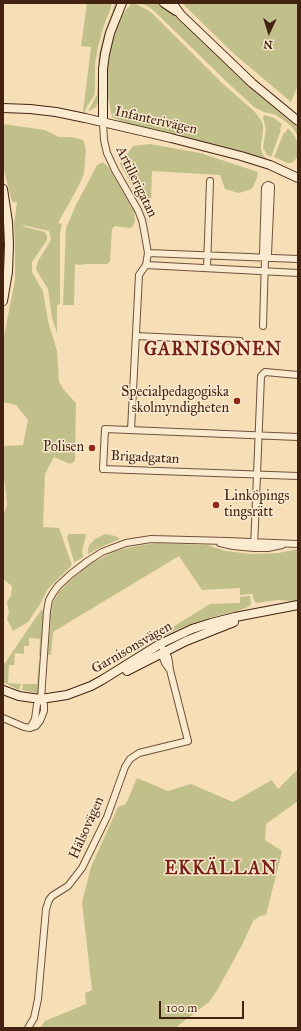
<!DOCTYPE html>
<meta charset="utf-8">
<style>
body{margin:0}
#map{position:relative;width:301px;height:1031px;overflow:hidden;background:#f6dfb7;font-family:"IM FELL Great Primer",serif}
canvas{display:block}
.frame{position:absolute;inset:0;border:4px solid #442212;pointer-events:none}
.north{position:absolute;left:249px;top:12px;width:40px;height:40px;-webkit-text-stroke:3px #f9ead0;paint-order:stroke;rotate:184deg;font-size:11px;font-weight:700;line-height:16px;text-align:center;color:#442212}
.north::after{content:'';display:block;margin:auto;width:14px;height:18px;background:#442212;clip-path:polygon(50% 0,100% 100%,50% 72%,0 100%)}
.scale{position:absolute;left:159px;top:1001px;width:85px;height:18px;box-sizing:border-box;border:2px solid #442212;border-top:0;padding-left:5px;font-size:12px;line-height:14px;white-space:nowrap;color:#442212;-webkit-text-stroke:3px #f9ead0;paint-order:stroke}
</style>
<div id="map">
<canvas width="301" height="1031"></canvas>
<div class="frame"></div>
<div class="north">N</div>
<div class="scale">100 m</div>
</div>
<script>
const c = document.querySelector('canvas').getContext('2d');
c.lineJoin = 'round';
function fillPath(path, color) {
  c.fillStyle = color;
  c.fill(path, 'evenodd');
}
function toPath(rows) {
  const path = new Path2D();
  for (const r of rows) {
    path.moveTo(r[0], r[1]);
    for (let i = 2; i < r.length; i += 2) path.lineTo(r[i], r[i + 1]);
  }
  return path;
}
function stroke(path, color, width, dash) {
  c.strokeStyle = color;
  c.lineWidth = width;
  c.lineCap = dash ? 'butt' : 'round';
  c.setLineDash(dash || []);
  c.stroke(path);
}
function drawText(font, color, halo, rows, align = 'center') {
  c.font = font + ' "IM FELL Great Primer",serif';
  c.lineWidth = 3;
  c.setLineDash([]);
  c.textBaseline = 'middle';
  c.strokeStyle = halo;
  c.fillStyle = color;
  for (const [text, x, y, turn = 0] of rows) {
    c.save();
    c.translate(x, y);
    c.rotate((+turn || 0) * Math.PI / 180);
    c.textAlign = isNaN(turn) ? turn : align;
    if (halo) c.strokeText(text, 0, 0);
    c.fillText(text, 0, 0);
    c.restore();
  }
}
const green = toPath([
 [87,3,112,3,110,10,103,28,98,47,95,64,95,93,94,96,86,108,85,112,83,112,91,47,81,46],
 [115,3,120,3,99,99,96,107,91,110,88,111,97,95,99,53,105,31,112,12],
 [132,3,134,3,148,10,152,13,222,83,255,112,262,122,263,126,263,132,261,144,261,149,263,155,270,162,250,154,249,156,199,141,132,125,116,119,112,117,107,93,107,63,111,41,120,19,125,11],
 [140,3,159,3,177,18,224,63,259,95,298,128,298,136,291,126,282,119,274,114,264,112,254,107,227,82,154,11,149,7],
 [182,3,298,3,298,85,291,102,233,53],
 [264,115,274,118,282,124,280,129,281,130,271,157,266,154,263,147,266,129,263,118],
 [3,124,45,130,59,137,71,137,83,140,86,149,84,174,77,189,58,223,62,224,60,233,60,304,57,305,57,333,52,318,48,289,38,273,36,269,38,261,51,240,50,235,49,231,22,225,25,227,45,232,47,236,47,240,32,262,32,272,43,291,48,321,57,351,59,382,64,390,76,403,75,461,70,464,54,457,45,474,43,527,59,528,72,565,47,590,40,604,28,622,13,631,7,619,9,613,7,602,11,595,12,586,3,579,3,516,7,505,5,484,3,474,3,446,23,445,28,420,16,405,3,402,3,341,15,280,15,245,14,225,17,202,12,202,3,166],
 [288,128,294,135,298,144,298,156,294,161,291,163,287,163,274,157,284,132,285,133],
 [150,144,200,153,258,172,257,178,252,189,239,193,225,189,220,175,152,171,151,202,141,202,120,164,133,146],
 [103,162,109,168,134,211,135,221,133,226,130,228,115,226,112,229,110,262,107,264,87,264,79,265,75,264,74,305,63,305,66,228,76,205,97,165],
 [69,534,85,534,86,536,82,550,83,557,75,562,74,562,67,537],
 [105,534,115,536,120,539,101,547,88,554,88,549,90,544,95,539],
 [158,543,207,545,226,551,251,554,278,553,298,549,298,601,290,601,278,600,256,603,253,598,253,594,240,595,240,588,202,590,179,556,53,632,51,655,48,655,51,614,53,602,59,592,67,584,88,565,114,552,127,548,142,545],
 [250,596,251,604,248,607,237,611,209,618,186,626,166,635,163,633,210,604,240,603,240,597],
 [41,610,44,611,41,655,39,656,40,639,29,638,29,646,24,646,24,654,15,653,14,665,9,665,8,683,21,684,19,690,3,682,3,666],
 [39,660,40,660,38,693,22,690,23,684,37,684],
 [298,769,298,801,266,824,265,840,282,851,266,915,260,916,253,921,242,945,218,989,209,1002,175,1028,40,1028,45,1021,86,1004,85,993,92,990,82,902,91,867,118,807,126,804,137,778,168,791,191,784,233,802,272,780,278,789]
]);
const street = toPath([
 [103,122,104,140,107,153,115,170,138,210,142,220,144,230,148,253,146,265,139,275,131,430],
 [268,185,271,186,271,188,268,254,265,258,263,254,265,188,266,186,268,185],
 [148,253,298,259],
 [146,265,298,273],
 [207,268,210,181],
 [263,326,265,258],
 [136,336,240,341],
 [298,437,105,429,103,469,298,476],
 [220,543,233,546,254,548,268,548,282,545],
 [254,548,261,376,265,372,298,375],
 [164,651,163,658,165,663,170,670],
 [41,699,47,611,49,600,53,593,58,586,71,574,88,561,102,552,126,543,151,539,227,541,298,544],
 [3,718,24,727,30,728,36,726,40,721,44,711,44,704,41,699],
 [30,728,35,719,37,704,41,699],
 [28,1028,34,1018,38,999,46,909,49,900,52,896,68,886,82,868,107,817,125,767,130,759,139,753,188,741,170,670,169,662,168,657,160,644]
]);
const secondary = toPath([
 [164,3,176,11],
 [172,3,181,15,226,58,252,83,298,121],
 [3,108,30,109,56,112,85,118,171,138,241,156,270,165,298,178],
 [103,122,103,69,105,54,110,33,122,3],
 [3,189,8,222,9,245,8,272,3,301],
 [127,671,186,641,234,622],
 [3,690,19,696,33,698,41,699,67,695,91,686,102,680,160,644,192,629,211,623,235,617,298,605]
]);
const markers = [
 [237,401,4,"#8f2418"],
 [92,448,4,"#8f2418"],
 [216,505,4,"#8f2418"]
];
const streetNames = [
 ["Infanterivägen",156,121,13],
 ["Artillerigatan",136,182,64],
 ["Brigadgatan",145,458,3],
 ["Garnisonsvägen",132,648,-30],
 ["Hälsovägen",87,828,-66]
];
const poiNames = [
 ["Specialpedagogiska",229,393],
 ["skolmyndigheten",229,409],
 ["Polisen",84,448],
 ["Linköpings",224,497,"left"],
 ["tingsrätt",224,513,"left"]
];
const districtNames = [
 ["GARNISONEN",213,351],
 ["EKKÄLLAN",221,870]
];
fillPath(green, '#c1c08b');
stroke(street, '#70513b', 8);
stroke(secondary, '#442212', 10);
stroke(street, '#f9ead0', 6);
stroke(secondary, '#f9ead0', 8);
for (const [x, y, r, color] of markers) {
  const dot = new Path2D();
  dot.arc(x, y, r, 0, 2 * Math.PI);
  c.fillStyle = color;
  c.fill(dot);
  stroke(dot, '#f9ead0', 1.5);
}
drawText('14px', '#442212', '#f9ead0', streetNames);
drawText('14px', '#442212', '#f9ead0', poiNames, 'right');
c.letterSpacing = '1px';
drawText('bold 18px', '#7a1f14', '#f9ead0', districtNames);
c.letterSpacing = '0px';
</script>
